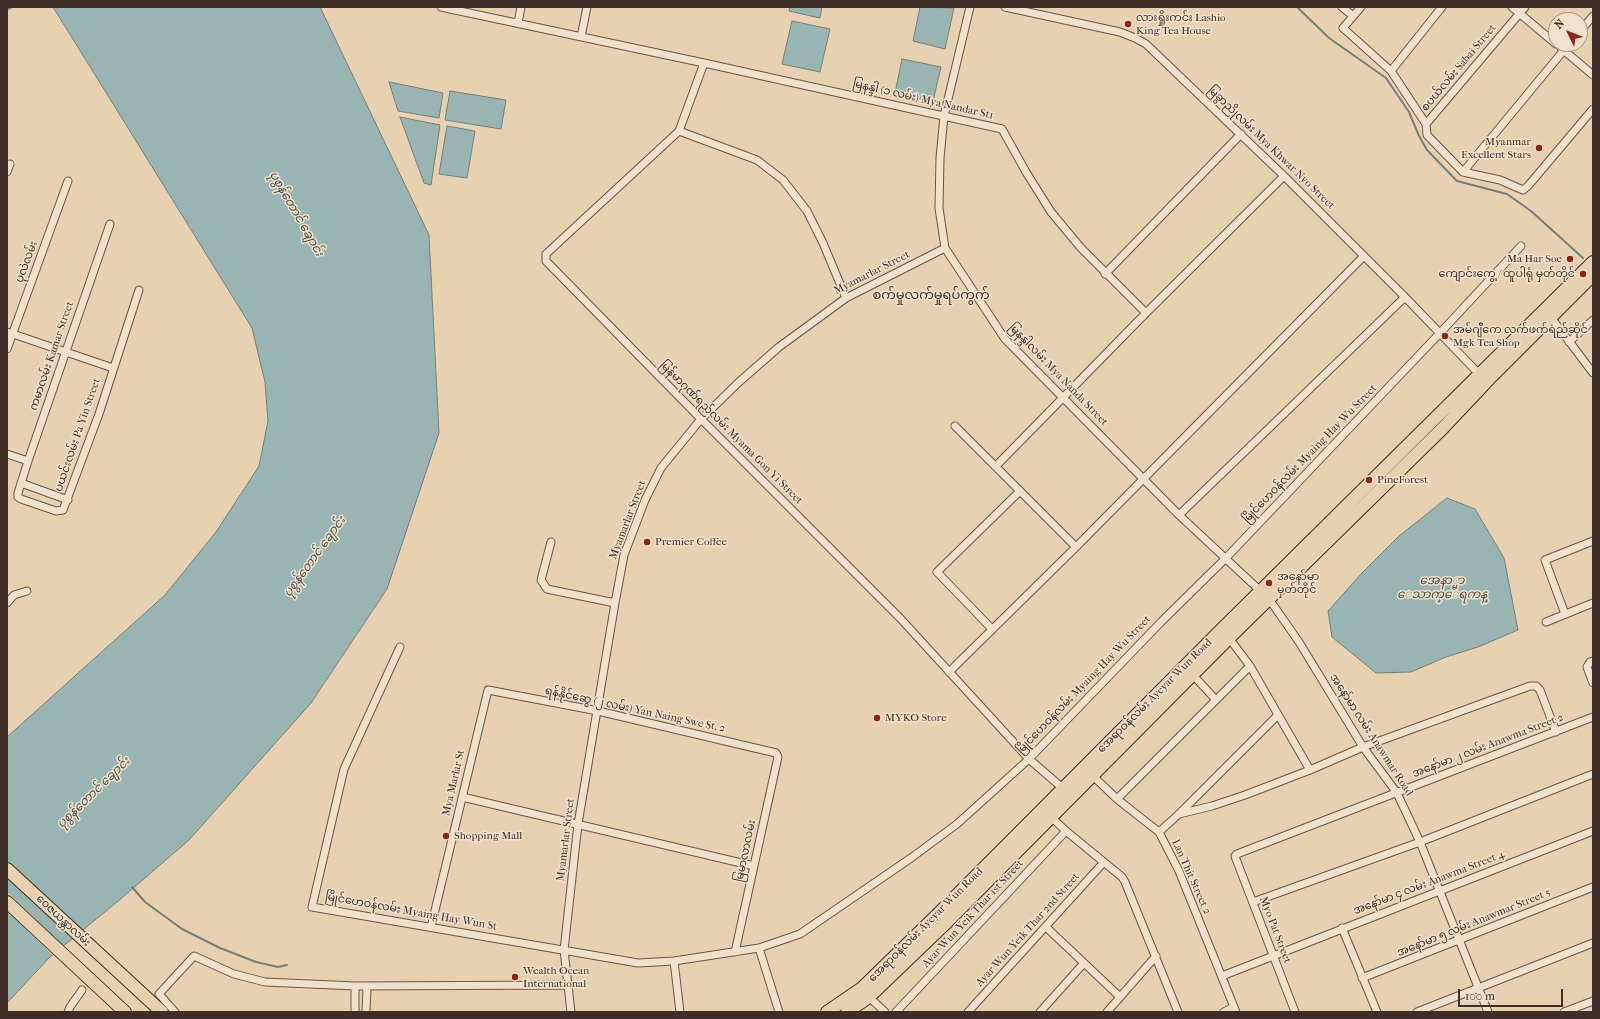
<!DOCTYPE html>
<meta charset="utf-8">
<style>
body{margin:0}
#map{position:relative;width:1600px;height:1019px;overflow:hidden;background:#e7d1b1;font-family:"IM FELL French Canon",serif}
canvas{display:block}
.frame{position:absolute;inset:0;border:8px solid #3e2e27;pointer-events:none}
.north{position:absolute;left:1548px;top:12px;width:40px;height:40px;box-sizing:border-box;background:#efe1cc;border:1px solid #a8998a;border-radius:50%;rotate:313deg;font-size:11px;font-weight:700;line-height:16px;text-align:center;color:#3e2e27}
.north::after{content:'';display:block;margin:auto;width:14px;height:18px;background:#8f2418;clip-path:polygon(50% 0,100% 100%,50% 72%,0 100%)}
.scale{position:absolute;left:1458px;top:989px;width:105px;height:18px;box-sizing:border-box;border:2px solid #3e2e27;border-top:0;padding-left:5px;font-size:12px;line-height:14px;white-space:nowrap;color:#3e2e27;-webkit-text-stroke:3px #efe1cc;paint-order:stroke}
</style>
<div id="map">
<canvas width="1600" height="1019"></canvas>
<div class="frame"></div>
<div class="north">N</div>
<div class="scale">100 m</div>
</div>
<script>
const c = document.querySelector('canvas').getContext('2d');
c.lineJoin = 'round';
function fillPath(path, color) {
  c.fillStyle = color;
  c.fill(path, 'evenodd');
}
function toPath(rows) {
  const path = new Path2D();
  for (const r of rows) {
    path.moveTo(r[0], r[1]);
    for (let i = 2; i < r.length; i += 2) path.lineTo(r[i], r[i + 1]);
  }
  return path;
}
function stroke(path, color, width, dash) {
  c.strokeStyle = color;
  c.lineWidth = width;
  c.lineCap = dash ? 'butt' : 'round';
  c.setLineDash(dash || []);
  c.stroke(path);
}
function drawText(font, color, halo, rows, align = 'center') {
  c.font = font + ' "IM FELL French Canon","Noto Sans Myanmar",serif';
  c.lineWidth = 3;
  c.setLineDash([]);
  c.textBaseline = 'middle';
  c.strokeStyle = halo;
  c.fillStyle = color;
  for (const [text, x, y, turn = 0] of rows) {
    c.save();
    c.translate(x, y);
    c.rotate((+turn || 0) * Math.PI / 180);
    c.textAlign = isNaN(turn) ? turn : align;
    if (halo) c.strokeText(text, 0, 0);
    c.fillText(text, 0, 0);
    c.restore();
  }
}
const water = toPath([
 [53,7,320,7,429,235,439,433,387,589,311,703,189,840,117,902,50,957,7,1003,7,737,165,595,216,532,259,466,268,421,265,382,252,328,53,7],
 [790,7,822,7,820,18,789,11,790,7],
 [920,7,954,8,945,49,913,41,920,7],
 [792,21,830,29,820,72,782,64,792,21],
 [902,59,941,67,933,101,895,93,902,59],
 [389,82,443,93,439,118,398,111,389,82],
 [450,91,506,100,501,129,445,120,450,91],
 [400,117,440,125,431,185,424,183,400,117],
 [447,126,475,131,467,178,439,174,447,126],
 [1447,498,1475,509,1504,558,1518,630,1478,647,1446,657,1411,672,1376,673,1332,637,1328,611,1362,573,1399,536,1447,498]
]);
const pier = toPath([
 [7,892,65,947,54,956,7,911]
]);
const stream = toPath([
 [1297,7,1329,38,1386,78,1409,112,1419,136,1427,150,1457,181,1507,194,1531,211,1583,258],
 [7,10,12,7],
 [132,887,145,902,182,929,220,948,256,962,278,967,287,965]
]);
const street = toPath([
 [441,7,704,63,1002,129,1026,172,1051,212,1081,248,1146,313],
 [970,7,944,116,940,158,939,208,945,248,1005,339,1179,515,1269,599,1299,642,1363,747,1397,793,1420,842,1488,1012],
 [1005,7,1120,32,1135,38,1146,44,1284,176,1405,297,1480,375],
 [1342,7,1353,16],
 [1361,7,1343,28,1391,71,1426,124,1427,135,1463,172,1500,180,1523,190,1528,186,1593,109],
 [1512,7,1556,44],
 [518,23,521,7],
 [1580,31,1593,16],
 [581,37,587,7],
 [1561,48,1593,75],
 [704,63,679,131,546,254,546,261,701,419,900,618,1029,759,1066,791],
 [1391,71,1442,7],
 [1426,124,1525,7],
 [679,131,757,160,783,180,807,211,823,243,846,298],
 [7,172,10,164],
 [1463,172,1569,44],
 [110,224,28,461,18,493,18,497,21,499,56,511,63,510,99,414,139,290],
 [1105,274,1241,134],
 [1550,316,1593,373],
 [7,332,113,368],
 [1569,342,1593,320],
 [7,349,68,181],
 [955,426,1020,491],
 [7,454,28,461],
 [996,466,1146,313,1284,176],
 [21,483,68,500],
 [1179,515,1405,297],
 [551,542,541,580,547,589,615,603],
 [7,603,14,595,27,591],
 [1565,614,1545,560,1593,541],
 [1546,622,1593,603],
 [992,629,937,572,1020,491,1076,547],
 [1229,638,1250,666,1310,770],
 [400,647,344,769,312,907,638,963,674,961,759,948,800,934,911,858,957,824,1029,759,1162,621,1225,559,1440,333,1521,246],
 [1593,661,1590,662,1587,667,1593,683],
 [949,672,1076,547,1364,256],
 [1193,675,1216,700],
 [1092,775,1117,799,1159,832,1179,871,1236,1012],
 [462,797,754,866],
 [1117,799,1250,666],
 [1179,814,1212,806,1245,795,1310,770,1363,747,1530,686,1536,686,1540,690,1556,732],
 [1050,816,1066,831,1122,877,1125,882,1178,1012],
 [1159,832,1179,814,1278,715],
 [1253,902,1420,842,1593,774],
 [431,927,488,690,598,711,776,753,778,757,735,952],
 [1046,927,1120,997],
 [1342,928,1377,1012],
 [759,948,779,1012],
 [674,961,680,1012],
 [1222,976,1593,831],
 [1362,978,1593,887],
 [355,986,355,1012],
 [868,996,885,1012],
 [68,1012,70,1007,82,990],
 [175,1012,159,994,194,956,234,974,265,982,355,986,567,985],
 [366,1012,367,986],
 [571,1012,564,950,578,824,615,603,624,555,645,500,661,468,701,419,739,382,779,347,846,298,945,248],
 [896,1012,1066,831],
 [968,1012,1104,862],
 [1040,1012,1084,963],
 [1107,1012,1156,956],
 [1224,1012,1234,1007],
 [1295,1012,1236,859,1235,856,1237,854,1593,717],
 [1417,1012,1593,943],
 [1564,1012,1593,1001]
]);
const primary = toPath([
 [7,869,162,1012],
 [7,902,125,1012],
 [827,1012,862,988,936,916,1221,630,1593,262],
 [847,1012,869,997,945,924,1229,638,1443,428,1492,376,1593,275]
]);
const markers = [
 [1128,24,4,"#8f2418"],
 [1539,148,4,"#8f2418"],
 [1570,259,4,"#8f2418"],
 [1583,274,4,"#8f2418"],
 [1445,336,4,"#8f2418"],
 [1369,480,4,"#8f2418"],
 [647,542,4,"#8f2418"],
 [1269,583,4,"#8f2418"],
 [877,718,4,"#8f2418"],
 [446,836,4,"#8f2418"],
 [515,977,4,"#8f2418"]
];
const poiNames = [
 ["လားရှိုးကင်း Lashio",1136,18],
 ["King Tea House",1136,31],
 ["Myanmar",1531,142,"right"],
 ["Excellent Stars",1531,155,"right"],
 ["Ma Har Soe",1562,259,"right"],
 ["ကျောင်းကွေ့ / ထူပါရုံ မှတ်တိုင်",1575,274,"right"],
 ["အမ်ဂျီကေ လက်ဖက်ရည်ဆိုင်",1453,330],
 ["Mgk Tea Shop",1453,343],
 ["PineForest",1377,480],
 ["Premier Coffee",655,542],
 ["အနော်မာ",1277,577],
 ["မှတ်တိုင်",1277,590],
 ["MYKO Store",885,718],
 ["Shopping Mall",454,836],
 ["Wealth Ocean",523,971],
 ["International",523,984]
];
const streetNames = [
 ["စပယ်လမ်း Sabai Street",1459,68,-50],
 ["မြနန္ဒါ (၁ လမ်း) Mya Nandar St1",923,100,13],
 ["မြခွာညိုလမ်း Mya Khwar Nyo Street",1271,148,44],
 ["ပုလဲလမ်း",27,262,-70],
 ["Myamarlar Street",872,273,-27],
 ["ကမာလမ်း Kamar Street",52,356,-71],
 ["မြနန္ဒါလမ်း Mya Nanda Street",1058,375,46],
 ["မြန်မာဂုဏ်ရည်လမ်း Myama Gon Yi Street",731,433,45],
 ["ပယင်းလမ်း Pa Yin Street",78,435,-71],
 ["မြိုင်ဟေဝန်လမ်း Myaing Hay Wu Street",1310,454,-46],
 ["Myamarlar Street",628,520,-69],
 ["မြိုင်ဟေဝန်လမ်း Myaing Hay Wu Street",1084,685,-46],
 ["အေရာဝန်လမ်း Ayeyar Wun Road",1155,696,-45],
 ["ရန်နိုင်ဆွေ (၂ လမ်း) Yan Naing Swe St. 2",635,710,12],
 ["အနော်မာ လမ်း Anawmar Road",1371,735,57],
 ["အနော်မာ ၂ လမ်း Anawma Street 2",1488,746,-21],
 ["Mya Marlar St",454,783,-77],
 ["Myamarlar Street",566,840,-83],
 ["မြမာလာလမ်း",746,851,-78],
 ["Lan Thit Street 2",1191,877,66],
 ["အနော်မာ ၄ လမ်း Anawma Street 4",1429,883,-21],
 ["မြိုင်ဟေဝန်လမ်း Myaing Hay Wun St",411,912,10],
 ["Ayar Wun Yeik Thar 1st Street",973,914,-47],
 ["ဝေဇယန္တာလမ်း",63,921,43],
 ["အနော်မာ ၅ လမ်း Anawmar Street 5",1474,923,-22],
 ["အေရာဝန်လမ်း Ayeyar Wun Road",926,925,-45],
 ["Ayar Wun Yeik Thar 2nd Street",1028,930,-48],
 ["Myo Pat Street",1275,930,69]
];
const waterNames = [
 ["ပုစွန်တောင် ချောင်း",296,214,60],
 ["ပုစွန်တောင် ချောင်း",315,557,-54],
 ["အေနာ္မာ",1442,581],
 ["ေသာက္ေရကန္",1442,595],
 ["ပုစွန်တောင် ချောင်း",94,793,-44]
];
const quarterNames = [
 ["စက်မှုလက်မှုရပ်ကွက်",931,296]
];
fillPath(water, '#98b5b3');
stroke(water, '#747f7b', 1);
fillPath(pier, '#e7d1b1');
stroke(stream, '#747f7b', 2);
stroke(street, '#68574a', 9);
stroke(primary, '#3e2e27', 14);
stroke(street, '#efe1cc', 7);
stroke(primary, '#e7d1b1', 12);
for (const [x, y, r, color] of markers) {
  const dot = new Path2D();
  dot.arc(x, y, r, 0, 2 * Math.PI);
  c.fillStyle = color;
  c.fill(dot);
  stroke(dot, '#efe1cc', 1.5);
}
drawText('11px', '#3e2e27', '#efe1cc', poiNames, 'left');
drawText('11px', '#3e2e27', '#efe1cc', streetNames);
drawText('italic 12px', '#504943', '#efe1cc', waterNames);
drawText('13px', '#3e2e27', '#efe1cc', quarterNames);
</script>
